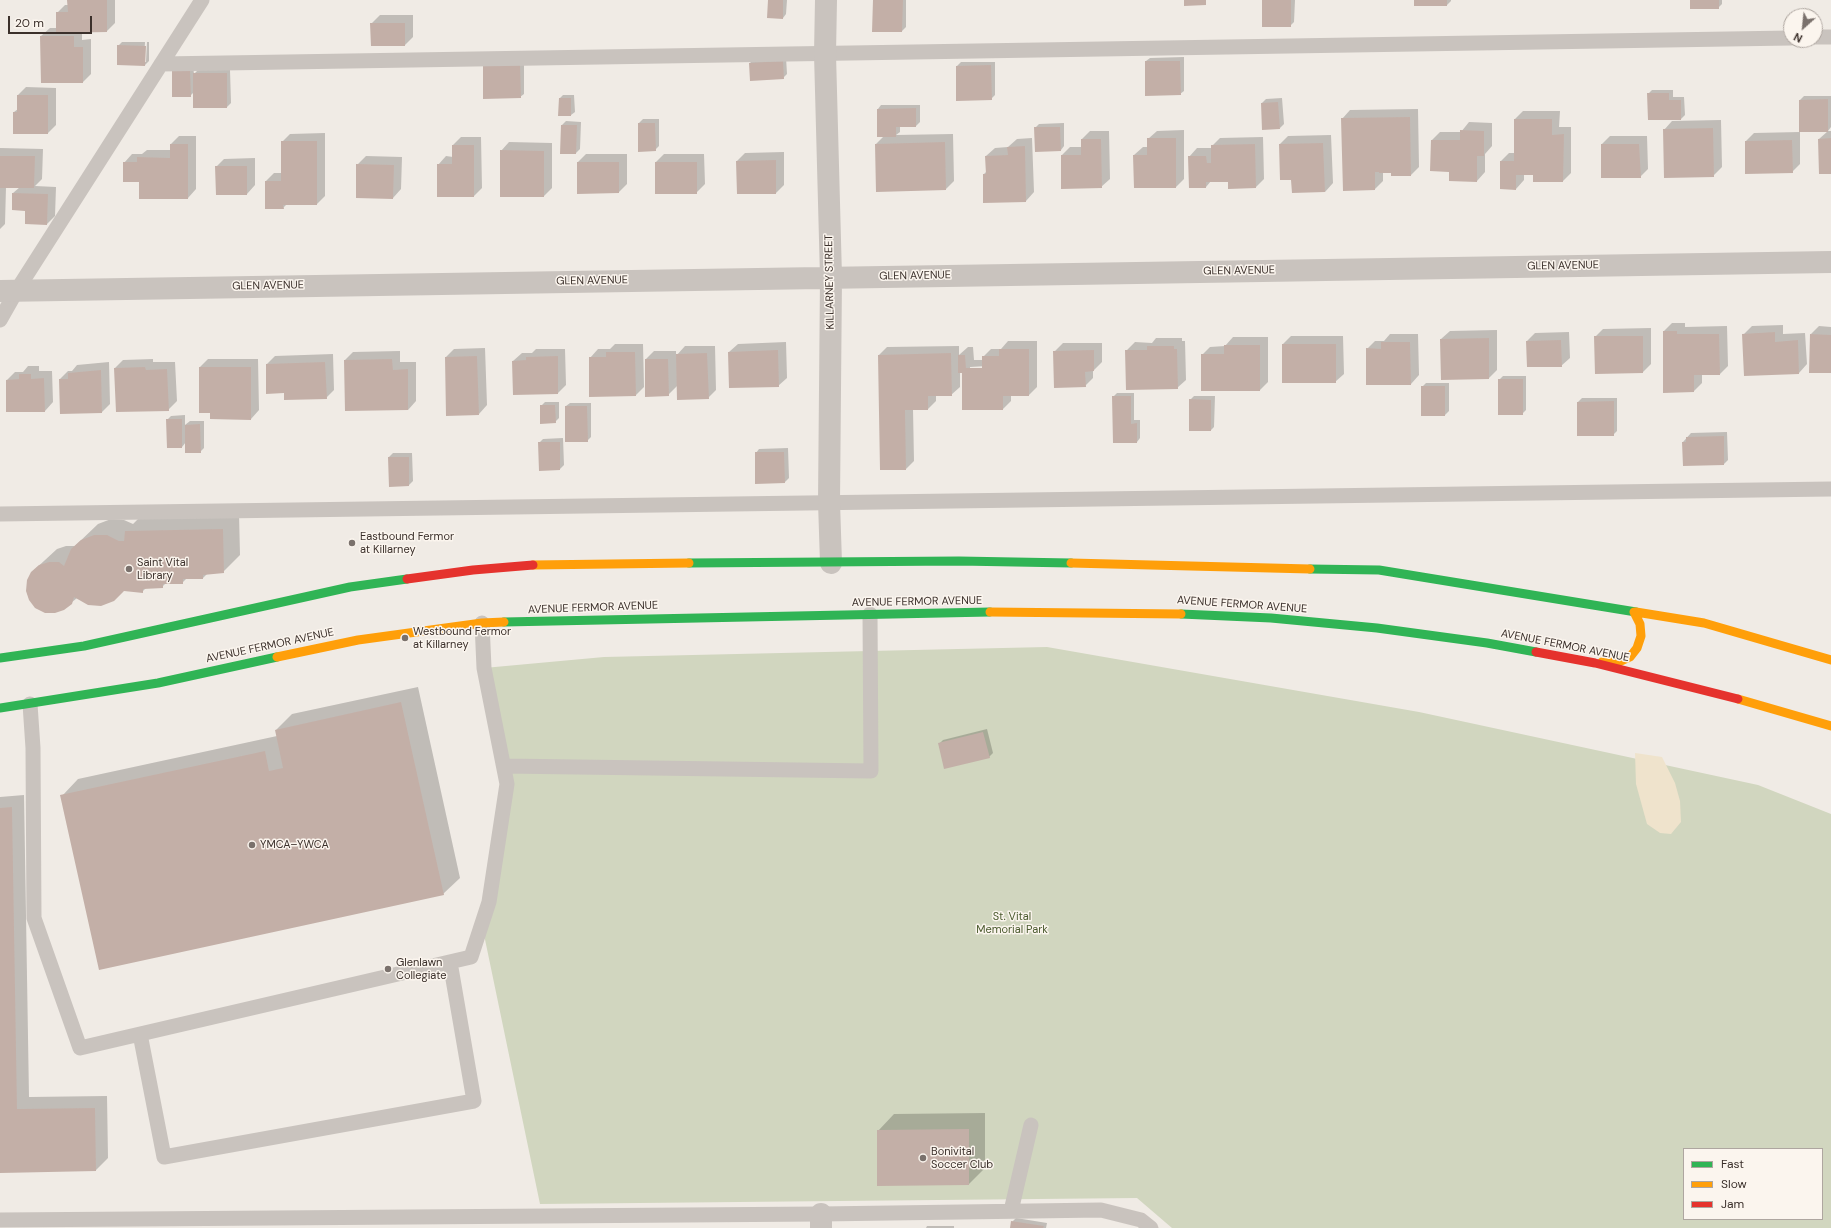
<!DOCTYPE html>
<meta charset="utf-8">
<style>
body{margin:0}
#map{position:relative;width:1831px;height:1228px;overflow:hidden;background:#f0ebe5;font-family:"DM Sans",sans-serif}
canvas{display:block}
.legend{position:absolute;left:1683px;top:1148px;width:140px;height:72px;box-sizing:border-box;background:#fbf5ee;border:1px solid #aea6a0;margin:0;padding:5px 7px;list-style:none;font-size:12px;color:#3b302b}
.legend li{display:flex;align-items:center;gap:8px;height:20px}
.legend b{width:20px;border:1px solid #aea6a0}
.north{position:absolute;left:1783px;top:8px;width:40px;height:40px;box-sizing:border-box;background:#fbf5ee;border:1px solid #aea6a0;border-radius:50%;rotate:207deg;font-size:11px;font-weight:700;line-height:16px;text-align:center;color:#3b302b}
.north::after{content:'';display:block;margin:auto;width:14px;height:18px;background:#7a716c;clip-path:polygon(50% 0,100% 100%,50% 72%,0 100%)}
.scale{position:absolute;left:8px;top:16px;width:84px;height:18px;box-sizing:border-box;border:2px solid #3b302b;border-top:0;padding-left:5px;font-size:12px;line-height:14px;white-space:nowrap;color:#3b302b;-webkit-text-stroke:3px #fbf5ee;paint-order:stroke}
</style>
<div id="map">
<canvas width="1831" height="1228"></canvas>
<ul class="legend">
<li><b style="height:5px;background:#30b455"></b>Fast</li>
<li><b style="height:5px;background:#ff9f0a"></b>Slow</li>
<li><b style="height:5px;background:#e5322d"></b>Jam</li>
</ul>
<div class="north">N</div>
<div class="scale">20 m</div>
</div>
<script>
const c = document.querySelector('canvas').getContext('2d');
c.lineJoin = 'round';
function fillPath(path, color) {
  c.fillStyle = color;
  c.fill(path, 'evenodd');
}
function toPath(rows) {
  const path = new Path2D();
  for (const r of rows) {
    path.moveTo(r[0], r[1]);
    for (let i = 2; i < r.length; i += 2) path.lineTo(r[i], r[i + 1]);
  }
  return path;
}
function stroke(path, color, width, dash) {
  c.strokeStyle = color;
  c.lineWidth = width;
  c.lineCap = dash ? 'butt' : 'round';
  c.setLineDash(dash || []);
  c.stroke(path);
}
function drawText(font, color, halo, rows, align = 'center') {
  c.font = font + ' "DM Sans",sans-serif';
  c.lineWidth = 3;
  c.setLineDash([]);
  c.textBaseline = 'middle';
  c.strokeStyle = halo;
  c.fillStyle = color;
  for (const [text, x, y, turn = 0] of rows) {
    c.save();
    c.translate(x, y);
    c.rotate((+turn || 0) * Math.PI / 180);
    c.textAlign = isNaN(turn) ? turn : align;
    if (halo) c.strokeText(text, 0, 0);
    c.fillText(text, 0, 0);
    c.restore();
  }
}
const green = toPath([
 [1047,647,1419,712,1758,785,1831,814,1831,1228,1172,1228,1137,1198,540,1204,482,925,507,784,484,668,604,657],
 [1684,1149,1822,1149,1822,1219,1684,1219]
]);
const sand = toPath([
 [1635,753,1662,757,1675,783,1680,801,1681,822,1671,834,1660,833,1647,824,1636,784]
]);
const shadow = toPath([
 [68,0,115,0,115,23,107,31,82,32,82,40,91,39,91,74,83,82,42,82,41,36,50,28,57,28,57,13,65,5,68,5],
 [769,0,787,0,786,14,783,18],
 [874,0,906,0,906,27,902,31],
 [1263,0,1295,0,1294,22,1290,26],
 [1415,0,1451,0,1451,1,1447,5],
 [1691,0,1722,0,1722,4,1718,8],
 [380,15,413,15,413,37,405,45,372,45,372,23],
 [122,42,145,42,144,62,146,62,147,42,149,42,149,61,145,65,118,46],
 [786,57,787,74,783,78,750,63,754,59],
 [1184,57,1184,91,1180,94,1146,61,1150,58],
 [524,61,524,94,520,97,484,98],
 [961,62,995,62,995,95,991,99,957,100,957,66],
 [193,66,194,74,198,70,230,70,231,103,227,107,194,107,194,92,190,96,173,96],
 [26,87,56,88,56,125,48,133,14,112,18,109,18,95],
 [1652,90,1673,90,1673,97,1684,97,1685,115,1681,119,1648,94],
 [563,95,574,95,575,112,571,115,560,98],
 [1804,96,1831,96,1831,127,1828,131,1831,131,1831,173,1819,139,1828,131,1800,100],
 [1282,98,1284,124,1280,128,1262,103,1266,99],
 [881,105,920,105,920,122,916,126,900,126,900,132,896,135,953,134,954,181,946,189,877,191,876,144,884,136,878,109],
 [1418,109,1419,167,1411,175,1392,172,1383,172,1383,181,1375,189,1342,119,1350,110],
 [1523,111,1560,111,1559,127,1571,127,1571,173,1563,181,1534,174,1524,174,1524,180,1516,189,1501,161,1509,153,1515,153,1515,119],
 [643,119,659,119,659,146,655,150,639,123],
 [1721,120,1722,167,1713,176,1664,130,1672,121],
 [566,121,581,122,580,149,576,153,562,125],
 [1469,122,1492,123,1492,146,1485,154,1485,172,1477,181,1450,171,1432,140,1440,132,1461,132],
 [1064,123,1064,146,1061,150,1035,128,1039,124],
 [1184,130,1184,179,1176,187,1135,187,1134,155,1143,147,1148,147,1148,139,1157,131],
 [1090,131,1109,131,1110,179,1101,187,1062,155,1070,147,1082,147,1082,139],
 [1800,132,1800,164,1792,172,1746,141,1754,133],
 [325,133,325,196,317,204,287,204,283,208,266,181,274,173,282,173,282,142,290,134],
 [1331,135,1333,183,1325,192,1292,179,1280,144,1288,136],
 [179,136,196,136,196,189,188,198,124,163,132,154,142,154,147,150,171,150,171,144],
 [1610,136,1647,136,1648,169,1640,177,1602,144],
 [461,137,481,137,482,188,474,196,438,165,446,156,453,157,453,145],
 [1263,137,1264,179,1256,187,1229,188,1229,181,1211,181,1206,187,1189,157,1197,148,1212,148,1212,146,1220,138],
 [1032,138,1034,192,1026,201,984,202,984,174,987,171,986,156,995,148,1008,147,1017,139],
 [509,142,552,143,552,188,544,196,501,151],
 [0,148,43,149,42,179,35,186,56,187,55,216,47,224,26,210,13,193,20,187,6,187,5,224,0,229],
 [784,152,784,185,776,193,737,161,745,153],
 [586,154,627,154,627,184,619,192,578,162],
 [664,154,704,154,705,184,696,193,656,162],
 [366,156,402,157,401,189,393,198,357,197,357,165],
 [255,158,255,185,247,194,216,167,224,159],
 [1672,323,1685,323,1685,327,1727,326,1728,366,1720,374,1702,374,1702,383,1694,391,1664,331],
 [1783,325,1783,334,1805,333,1807,364,1799,373,1743,335,1752,326],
 [1819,326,1831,327,1831,372,1811,334],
 [1651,328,1651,364,1643,372,1595,337,1603,329],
 [1497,330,1497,370,1489,378,1442,379,1441,339,1450,331],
 [1569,332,1570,358,1561,366,1527,341,1535,333],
 [1390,334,1418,334,1419,375,1411,384,1367,349,1375,341,1384,341],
 [1291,336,1343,336,1344,374,1335,382,1283,344],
 [1233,337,1268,337,1268,382,1260,390,1202,355,1210,347,1225,346],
 [1156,338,1182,338,1182,341,1185,341,1186,380,1177,388,1126,351,1135,342,1152,343],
 [1008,341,1037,341,1037,387,1029,395,1011,395,1011,401,1003,409,963,372,960,372,960,387,951,395,936,395,936,401,928,409,913,409,914,461,906,469,879,355,887,347,959,346,959,355,968,347,973,347,974,360,983,360,983,357,991,349,1001,349],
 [987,366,987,368,970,369,970,367],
 [786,342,787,378,778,386,729,352,738,344],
 [1063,343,1102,343,1102,362,1093,371,1093,378,1085,386,1054,352],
 [615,344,643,344,644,387,636,395,590,358,598,349,610,349],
 [685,346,715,346,716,390,708,398,678,385,668,395,646,359,654,351,676,351,676,356],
 [485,348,487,405,479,414,446,357,454,349],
 [536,349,565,349,566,385,558,393,513,361,522,353,532,353],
 [400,351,400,362,416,362,416,401,408,410,346,410,345,360,353,352],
 [333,354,334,390,326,398,285,392,267,364,275,356],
 [153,359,153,362,175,362,177,401,168,410,115,368,123,360],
 [208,359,258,359,259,410,251,419,211,412,200,367],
 [109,362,110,404,102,412,61,413,60,379,68,371,72,371,77,365],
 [28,366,39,366,39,371,52,371,53,402,45,411,7,380,15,372,23,372],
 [1503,376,1526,376,1526,410,1522,414,1499,380],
 [1426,383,1449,383,1449,411,1445,415,1422,387],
 [1117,393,1134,393,1134,420,1140,420,1140,438,1137,442,1113,397],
 [1194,396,1215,396,1214,427,1211,430,1190,400],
 [1582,398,1617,398,1617,431,1613,435,1578,402],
 [545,402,559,402,559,418,555,422,541,406],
 [570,403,591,403,591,437,587,441,566,406],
 [185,415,185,425,190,421,204,421,204,448,200,452,186,442,182,447,167,420,171,416],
 [1727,432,1728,460,1724,464,1683,442,1691,433],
 [563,438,564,465,560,469,539,443,543,439],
 [788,448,789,478,785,482,756,453,759,449],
 [393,453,412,453,413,481,409,485,389,457],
 [239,513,240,555,223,572,207,574,203,578,187,578,182,583,166,583,162,587,146,588,142,592,124,590,77,598,71,603,32,572,57,549,66,546,75,546,98,524,111,519,124,520,133,524,142,515],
 [418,687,460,878,443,894,62,796,78,779,277,736,276,730,292,714],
 [987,729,993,753,989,757,939,744,943,740],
 [24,795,29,1097,107,1096,108,1158,96,1170,0,1172,0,797],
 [985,1113,985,1168,969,1184,878,1185,878,1131,894,1114],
 [1016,1218,1047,1223,1046,1228,1011,1228,1012,1222],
 [927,1226,954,1226,954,1228,926,1228]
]);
const building = toPath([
 [67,0,107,0,107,32,56,33,56,12,68,12],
 [768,0,783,0,783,19,767,18],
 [873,0,903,0,902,32,872,32],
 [1184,0,1206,0,1206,5,1184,6],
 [1262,0,1291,0,1291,27,1262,27],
 [1414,0,1447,0,1447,6,1414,6],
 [1690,0,1719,0,1719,9,1690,9],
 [370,23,405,23,405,46,371,46],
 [40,36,74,36,74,47,83,47,83,83,41,83],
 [117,45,146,46,145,66,117,65],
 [783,61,784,79,750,81,749,63],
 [1145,61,1180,61,1181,95,1145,96],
 [520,64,521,98,483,99,483,65],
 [991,65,992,100,956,101,956,66],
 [190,69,191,97,172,97,172,70],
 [193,73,227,73,227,108,193,108],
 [1647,93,1669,93,1669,100,1681,100,1681,120,1648,120],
 [17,95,48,95,48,134,13,134,13,112,17,112],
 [559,98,571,98,571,116,558,116],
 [1828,99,1828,132,1799,132,1799,100],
 [1278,102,1280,129,1262,130,1261,103],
 [916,108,916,127,896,127,896,137,877,137,877,109],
 [1410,117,1411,176,1391,176,1391,173,1379,173,1379,172,1375,172,1375,190,1343,191,1341,118],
 [1514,119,1552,119,1552,135,1564,134,1563,182,1533,182,1533,175,1516,175,1516,190,1500,189,1500,161,1514,161],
 [638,123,655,123,656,151,638,152],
 [561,125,577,125,576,154,560,154],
 [1034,127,1060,127,1061,151,1035,152],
 [1713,128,1714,177,1664,178,1663,129],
 [1460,130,1484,131,1484,156,1477,156,1477,182,1449,181,1449,172,1430,171,1431,140,1460,140],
 [1147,138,1176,138,1176,188,1134,188,1133,155,1147,155],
 [1831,138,1831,174,1819,174,1818,139],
 [1081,139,1101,139,1102,188,1061,189,1061,155,1081,155],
 [1792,140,1793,173,1745,174,1745,141],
 [281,141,317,141,317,205,283,205,284,209,265,209,265,181,281,181],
 [945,142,946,190,876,192,875,144],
 [1323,143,1325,192,1292,193,1291,180,1280,180,1279,144],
 [170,144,188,144,188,199,139,199,139,182,123,182,123,162,137,162,137,157,170,158],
 [1255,144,1256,188,1228,189,1228,182,1206,182,1206,188,1189,188,1188,156,1206,156,1207,163,1211,163,1211,145],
 [1601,144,1639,144,1641,178,1601,178],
 [452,145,474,145,474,197,437,197,437,164,452,164],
 [1025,146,1026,202,983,203,983,174,986,174,985,156,1008,155,1007,147],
 [500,150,544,151,544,197,500,197],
 [0,156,35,156,34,188,0,188],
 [776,160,776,194,737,194,736,161],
 [577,162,619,162,619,193,577,194],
 [655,162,697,162,697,194,655,194],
 [356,164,394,165,393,199,356,198],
 [215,166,247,166,247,195,216,195],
 [12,193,48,194,47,225,25,224,25,211,12,210],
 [1663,331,1677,331,1677,334,1719,334,1720,375,1694,375,1694,392,1663,393],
 [1775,332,1775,342,1798,340,1799,374,1744,376,1742,334],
 [1810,334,1831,335,1831,373,1809,373],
 [1594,336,1643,336,1643,373,1595,374],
 [1489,338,1489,379,1441,380,1440,339],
 [1561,340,1562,367,1527,367,1526,341],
 [1381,342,1410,342,1411,385,1366,385,1366,348,1381,349],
 [1282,344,1336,344,1336,383,1282,383],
 [1224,345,1260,345,1260,391,1201,391,1201,354,1224,354],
 [1147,346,1174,346,1174,349,1177,349,1178,389,1126,390,1125,350,1147,350],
 [999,349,1029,349,1029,396,1003,396,1003,410,962,410,962,373,958,373,958,355,965,355,966,368,982,368,982,356,999,356],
 [778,350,779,387,729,388,728,352],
 [1094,350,1094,371,1085,372,1086,387,1054,388,1053,351],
 [606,352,635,352,636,396,589,397,589,357,606,357],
 [707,353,709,399,677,400,676,354],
 [951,353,952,396,928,396,928,410,905,410,906,470,880,470,878,355],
 [477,356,479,415,446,416,445,357],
 [558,356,558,394,513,395,512,361,526,360,526,357],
 [392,359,393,370,408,369,408,410,345,411,344,360],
 [645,359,668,359,669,396,645,397],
 [325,362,327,399,284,400,284,393,266,394,266,364],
 [145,367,146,370,167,369,169,411,116,412,114,368],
 [199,367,251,367,251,420,210,419,210,413,199,413],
 [101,370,102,413,60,414,59,379,68,379,68,373],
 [19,374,31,374,31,379,44,378,45,412,6,412,6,380,19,379],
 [1498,379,1523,379,1523,415,1498,415],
 [1421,386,1445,386,1445,416,1421,416],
 [1112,396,1131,396,1131,424,1137,423,1137,443,1113,443],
 [1189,399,1211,400,1211,431,1189,431],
 [1614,401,1614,436,1577,436,1577,402],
 [540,405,555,405,556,423,540,424],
 [565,406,587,406,588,442,565,442],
 [166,419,182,419,182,448,167,448],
 [200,424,201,453,185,453,185,425],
 [1724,436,1724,465,1683,466,1682,442,1686,442,1686,437],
 [538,442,560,442,560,470,539,471],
 [755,452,784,452,785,483,755,484],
 [388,457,409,457,409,486,389,487],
 [223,529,224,573,203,575,203,579,183,579,183,584,163,584,163,588,143,589,143,593,124,591,114,601,101,606,88,605,74,597,72,604,64,610,55,613,45,613,35,608,29,600,26,591,27,580,31,572,39,565,49,562,59,562,64,566,71,549,81,540,94,535,107,535,119,541,124,541,125,531],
 [401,702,444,895,99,970,60,795,265,751,269,771,283,768,275,730],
 [983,732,990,758,944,769,938,743],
 [12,807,17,1109,95,1108,96,1171,0,1173,0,808],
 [969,1129,969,1185,877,1186,877,1130],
 [1011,1221,1044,1226,1043,1228,1010,1228]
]);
const lane = toPath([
 [1815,37,1831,37],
 [161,64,1791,38],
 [0,320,17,290,202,0],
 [0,514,1831,489],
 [30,704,33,748,34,918,80,1048,471,957,489,902,507,784,484,668,482,623],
 [504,766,871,771,870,614],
 [140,1034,164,1157,474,1101,450,962],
 [1011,1211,1031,1125],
 [0,1220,821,1214,1101,1210,1141,1220,1151,1228]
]);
const street = toPath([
 [826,0,825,54,831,277,829,502,831,563],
 [0,291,1831,262],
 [821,1214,821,1228]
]);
const fast = toPath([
 [689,563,959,561,1071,563],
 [1310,569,1379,570,1636,612],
 [1181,614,1271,618,1377,628,1487,643,1536,652],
 [504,622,990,612],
 [0,658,84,646,350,587,407,579],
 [0,708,158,683,277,657]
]);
const slow = toPath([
 [1071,563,1310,569],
 [533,565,689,563],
 [990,612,1181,614],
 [1636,612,1704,623,1831,660],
 [277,657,358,640,482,623,504,622],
 [1602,662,1619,662,1630,657,1637,648,1641,636,1640,624,1634,612],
 [1738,699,1831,726]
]);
const jam = toPath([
 [407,579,473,570,533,565],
 [1536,652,1595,663,1738,699]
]);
const markers = [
 [352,543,4,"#7a716c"],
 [129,569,4,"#7a716c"],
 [405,638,4,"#7a716c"],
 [252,845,4,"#7a716c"],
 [388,969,4,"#7a716c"],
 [923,1158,4,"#7a716c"]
];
const streetNames = [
 ["GLEN AVENUE",1563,266,-1],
 ["GLEN AVENUE",1239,271,-1],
 ["GLEN AVENUE",915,276,-1],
 ["GLEN AVENUE",592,281,-1],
 ["KILLARNEY STREET",830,282,-91],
 ["GLEN AVENUE",268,286,-1],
 ["AVENUE FERMOR AVENUE",917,602,-1],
 ["AVENUE FERMOR AVENUE",1242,605,4],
 ["AVENUE FERMOR AVENUE",593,608,-2],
 ["AVENUE FERMOR AVENUE",270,646,-12],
 ["AVENUE FERMOR AVENUE",1565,646,11]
];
const poiNames = [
 ["Eastbound Fermor",360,537],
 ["at Killarney",360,550],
 ["Saint Vital",137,563],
 ["Library",137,576],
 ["Westbound Fermor",413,632],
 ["at Killarney",413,645],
 ["YMCA–YWCA",260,845],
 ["Glenlawn",396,963],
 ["Collegiate",396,976],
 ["Bonivital",931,1152],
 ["Soccer Club",931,1165]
];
const parkNames = [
 ["St. Vital",1012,917],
 ["Memorial Park",1012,930]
];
fillPath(green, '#d1d6bf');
fillPath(sand, '#efe3cc');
fillPath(shadow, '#0003');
fillPath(building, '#c3afa7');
stroke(lane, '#c9c3be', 15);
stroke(street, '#c9c3be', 22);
stroke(fast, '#30b455', 9);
stroke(slow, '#ff9f0a', 9);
stroke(jam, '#e5322d', 9);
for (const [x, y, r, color] of markers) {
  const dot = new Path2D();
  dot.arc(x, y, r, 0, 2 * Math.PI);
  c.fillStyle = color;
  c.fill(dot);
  stroke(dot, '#fbf5ee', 1.5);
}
drawText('11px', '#3b302b', '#fbf5ee', streetNames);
drawText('11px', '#3b302b', '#fbf5ee', poiNames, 'left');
drawText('11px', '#4a5a2e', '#fbf5ee', parkNames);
</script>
